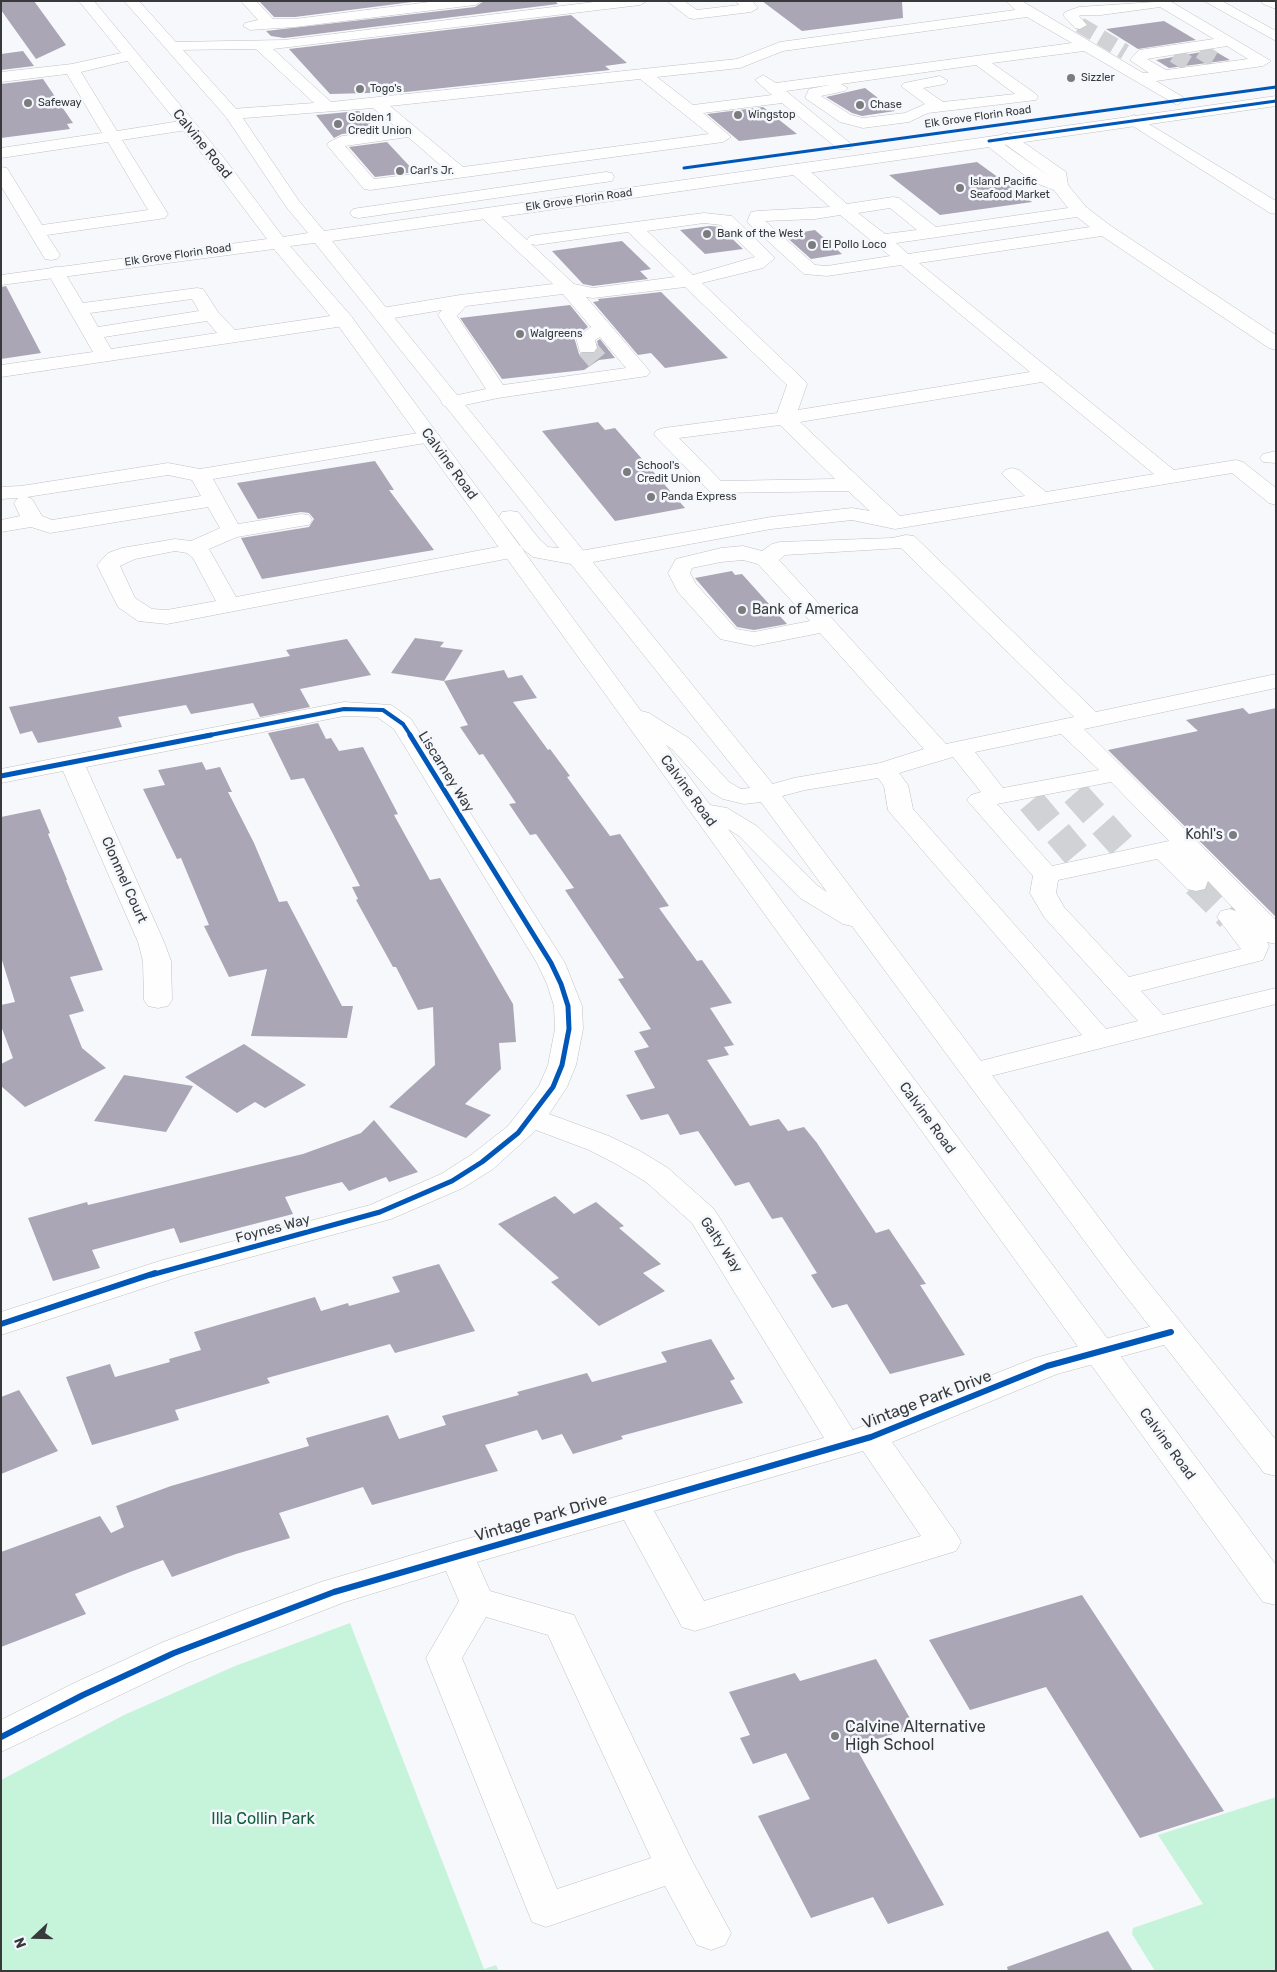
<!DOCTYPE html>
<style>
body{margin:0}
#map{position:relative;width:1277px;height:1972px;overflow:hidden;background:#f6f8fb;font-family:Rubik,sans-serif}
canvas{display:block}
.frame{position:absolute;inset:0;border:2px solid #37393b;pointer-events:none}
.north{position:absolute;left:10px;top:1912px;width:50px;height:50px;-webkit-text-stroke:4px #f4f8fd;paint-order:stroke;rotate:249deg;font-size:14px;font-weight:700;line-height:20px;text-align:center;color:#37393b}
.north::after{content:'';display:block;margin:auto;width:18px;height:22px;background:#37393b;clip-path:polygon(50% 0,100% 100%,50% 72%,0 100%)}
</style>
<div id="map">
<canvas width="1277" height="1972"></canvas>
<div class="frame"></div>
<div class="north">N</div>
</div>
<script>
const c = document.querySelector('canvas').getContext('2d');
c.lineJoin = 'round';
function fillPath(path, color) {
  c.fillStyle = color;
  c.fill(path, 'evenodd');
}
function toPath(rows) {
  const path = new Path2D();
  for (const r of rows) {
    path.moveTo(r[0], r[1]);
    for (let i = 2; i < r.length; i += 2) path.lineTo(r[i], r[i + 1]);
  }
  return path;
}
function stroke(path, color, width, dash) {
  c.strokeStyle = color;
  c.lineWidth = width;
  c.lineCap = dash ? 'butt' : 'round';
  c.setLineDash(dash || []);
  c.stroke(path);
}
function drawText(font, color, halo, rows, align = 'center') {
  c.font = font + ' Rubik,sans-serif';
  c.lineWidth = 5;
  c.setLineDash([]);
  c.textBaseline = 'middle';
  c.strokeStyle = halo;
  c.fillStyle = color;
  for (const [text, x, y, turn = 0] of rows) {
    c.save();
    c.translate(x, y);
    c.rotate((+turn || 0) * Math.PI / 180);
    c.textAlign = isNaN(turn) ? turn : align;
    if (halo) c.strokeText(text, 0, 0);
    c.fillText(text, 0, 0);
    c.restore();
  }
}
const green = toPath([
 [350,1623,484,1969,496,1965,499,1971,1,1971,1,1780,124,1715,235,1666],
 [1276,1797,1276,1971,1155,1971,1132,1934,1133,1928,1203,1904,1158,1835]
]);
const building = toPath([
 [1,1,34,1,66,45,36,59,1,10],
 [259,1,420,1,295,17,274,17],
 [484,1,555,1,558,4,284,38,271,36,266,31,475,7],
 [762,1,902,1,903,18,802,31],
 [571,15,627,63,605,66,610,70,406,92,330,94,289,49],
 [1164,21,1196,40,1138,49,1106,29],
 [1213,50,1230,60,1169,68,1156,60],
 [23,51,34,66,1,70,1,54],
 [43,79,73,123,67,124,70,129,1,138,1,84],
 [865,88,895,111,862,116,852,113,826,97],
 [763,107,797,134,739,141,707,114],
 [359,111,376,130,342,134,334,138,316,115],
 [387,142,415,172,375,177,349,147],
 [977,162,1032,202,940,215,889,175],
 [710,226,720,227,743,249,705,254,680,230],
 [815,230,842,254,811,259,784,235],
 [622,241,651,269,640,271,648,279,593,286,583,284,552,251],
 [6,286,41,353,1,359,1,287],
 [661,292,728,358,665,368,651,353,638,355,593,302,599,301,598,299],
 [570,305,588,327,574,337,579,354,596,353,599,348,597,341,600,339,615,358,599,360,584,370,502,379,460,318],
 [598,422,605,430,615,428,685,508,615,521,542,431],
 [375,461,394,490,389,490,434,550,262,579,241,538,309,527,314,519,309,513,301,512,258,519,237,483],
 [732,571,735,575,742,574,787,624,754,630,737,627,695,578],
 [415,638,444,642,440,647,463,650,444,681,504,670,508,678,522,675,537,698,513,702,548,750,550,749,570,776,567,777,610,836,620,834,669,906,659,908,697,961,702,960,732,1003,710,1008,734,1045,724,1047,729,1055,707,1060,750,1126,779,1119,788,1131,804,1127,817,1143,876,1233,889,1229,926,1284,920,1285,965,1355,890,1374,847,1304,832,1308,811,1275,817,1273,782,1217,772,1219,749,1182,735,1186,698,1131,680,1135,668,1114,641,1120,626,1095,655,1088,634,1051,649,1047,639,1032,651,1029,618,979,624,978,565,890,574,888,536,834,530,835,509,804,516,803,483,754,479,755,460,727,468,725,444,681,391,673],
 [347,639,371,675,300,689,310,707,260,717,253,703,191,714,186,705,118,717,122,727,38,743,32,731,20,734,9,707,290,656,286,650],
 [1243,708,1249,714,1276,708,1276,917,1108,750,1198,731,1186,720],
 [318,723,326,739,331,738,339,751,363,747,398,814,394,815,430,880,440,878,513,1004,516,1042,499,1043,501,1069,465,1104,491,1115,466,1138,389,1107,435,1065,433,1007,418,1010,396,967,393,967,356,900,358,899,352,887,360,886,304,778,291,780,268,733],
 [202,762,206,770,220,767,232,792,228,792,254,843,279,902,287,901,342,1006,353,1006,347,1038,251,1036,267,969,229,977,204,926,209,925,181,858,177,859,143,789,165,785,158,770],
 [40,809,50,833,48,834,67,880,66,880,103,970,70,977,84,1011,69,1015,82,1048,106,1068,25,1107,1,1086,1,1064,13,1058,1,1026,1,1005,15,1002,1,957,1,817],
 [244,1044,306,1085,265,1108,255,1102,237,1113,185,1077],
 [124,1075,193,1086,166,1132,94,1121],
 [374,1120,418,1172,389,1182,386,1177,349,1191,342,1182,285,1197,293,1214,180,1243,174,1228,92,1250,100,1268,53,1281,28,1218,87,1202,88,1205,303,1154,361,1133],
 [555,1196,574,1214,596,1202,624,1226,619,1228,661,1264,643,1273,665,1291,599,1326,551,1282,559,1278,498,1224],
 [439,1264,475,1331,395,1353,390,1344,267,1378,270,1383,175,1410,179,1420,92,1445,66,1377,110,1364,115,1377,170,1362,169,1359,201,1350,194,1332,315,1297,321,1311,348,1303,349,1306,400,1292,392,1277],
 [711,1339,735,1379,730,1381,743,1403,621,1436,623,1439,573,1454,562,1434,542,1440,537,1430,485,1445,498,1471,372,1505,363,1487,279,1513,290,1538,236,1554,172,1577,163,1560,130,1572,75,1594,86,1614,1,1647,1,1552,100,1516,111,1533,124,1527,116,1506,171,1486,309,1446,306,1438,388,1415,399,1439,446,1425,442,1416,519,1395,517,1392,587,1373,592,1382,667,1362,661,1352],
 [19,1390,58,1451,1,1474,1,1397],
 [1082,1595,1224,1811,1140,1838,1046,1687,970,1710,929,1640],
 [876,1659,915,1727,855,1746,944,1905,888,1924,873,1897,811,1918,758,1816,810,1799,786,1753,753,1764,740,1738,750,1735,729,1692,795,1673,800,1681],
 [1108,1931,1133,1971,1008,1971,1007,1967]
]);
const minorTunnelFar2 = toPath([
 [1080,25,1125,52],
 [1200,51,1220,63],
 [1174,55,1194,67]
]);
const minorTunnelFar1 = toPath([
 [587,348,597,360]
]);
const minorTunnel = toPath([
 [1075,793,1124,848],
 [1031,801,1079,858],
 [1196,883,1230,917]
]);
const minor = toPath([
 [241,1,256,1,273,19,295,19,437,1,482,1,475,5,295,27,250,30,243,26,245,23,258,20,241,1],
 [602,1,647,1,640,5,273,49,331,102,737,59,780,42,1015,10,1006,1,1022,1,1143,73,1149,73,1130,60,1139,50,1214,39,1160,7,1101,15,1081,15,1079,16,1087,25,1080,29,1075,28,1063,15,1065,12,1079,7,1170,1,1271,61,1263,66,1156,81,1183,97,1185,100,1177,105,1084,51,992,63,1036,94,1038,97,1036,100,928,113,909,122,863,128,840,122,805,98,809,89,829,85,786,91,850,143,852,146,850,149,838,149,782,103,703,113,731,137,723,142,370,190,364,189,327,145,329,142,342,136,398,129,373,108,232,119,226,117,224,114,232,109,314,103,256,49,173,50,166,46,173,42,284,40,602,1],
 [1027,17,1072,43,776,83,763,75,755,80,772,95,693,105,657,77,740,68,783,51,1027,17],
 [1227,46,1248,59,1166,70,1147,59,1227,46],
 [976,65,1015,94,943,102,923,88,945,84,948,81,940,76,904,83,901,86,925,104,905,113,863,118,851,115,821,96,845,91,848,88,841,84,976,65],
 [640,79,709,134,463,167,390,106,640,79],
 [408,137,446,170,374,179,345,146,408,137],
 [667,1,684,1,697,10,739,5,736,1,752,1,758,8,751,12,694,19,689,18,667,1],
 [1204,1,1222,1,1276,31,1276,41,1204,1],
 [1261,1,1276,1,1276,9,1263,4,1261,1],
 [130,51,135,53,138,56,135,59,81,72,117,131,187,120,195,125,187,130,122,140,168,214,165,218,159,219,47,235,60,255,57,259,51,260,45,259,1,186,1,167,7,168,42,225,148,210,108,142,1,158,1,148,102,133,67,74,1,82,1,72,72,64,130,51],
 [1134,115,1276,201,1276,214,1270,213,1128,123,1126,120,1128,117,1134,115],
 [1007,133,1013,135,1066,172,1068,185,1086,207,1111,226,1276,335,1276,350,1269,348,1102,236,919,263,1174,470,1236,460,1243,462,1276,488,1276,505,1269,503,1232,473,895,529,852,520,771,529,577,565,569,563,566,558,569,553,771,517,852,508,870,511,848,491,716,493,709,491,657,438,654,434,657,430,664,428,777,413,787,385,685,287,593,298,586,297,647,368,650,372,647,376,498,398,451,408,444,406,441,402,444,398,486,389,438,315,442,310,382,320,375,318,373,314,375,310,382,308,460,295,553,284,482,218,479,214,482,210,494,210,529,242,527,240,530,236,536,235,704,213,732,216,775,258,763,268,702,283,804,380,807,384,798,410,1030,372,901,265,827,276,804,274,747,222,751,212,757,211,830,207,791,173,789,169,791,165,797,164,803,165,847,204,893,197,899,198,936,227,1068,208,1054,190,1033,182,981,141,983,138,995,138,1049,176,1001,141,999,138,1001,135,1007,133],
 [890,208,917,230,885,234,858,213,890,208],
 [840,215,890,256,827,266,815,265,765,221,815,219,840,215],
 [1077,217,1090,227,908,254,896,243,1077,217],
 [704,223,721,225,755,257,693,275,647,231,704,223],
 [628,232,675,277,593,288,574,284,531,244,536,245,628,232],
 [563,294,591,327,576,338,580,352,594,352,597,348,595,340,600,337,626,368,503,385,457,316,466,306,563,294],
 [1042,382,1154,474,1046,492,1019,470,1012,468,1005,470,1002,474,1025,496,900,516,800,422,1042,382],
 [780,425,835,479,721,481,679,438,780,425],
 [56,267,62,268,83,303,197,288,203,289,218,312,235,330,344,314,351,316,353,320,351,324,344,326,1,377,1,365,93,352,47,272,50,268,56,267],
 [192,299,199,311,98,327,90,313,192,299],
 [207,321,217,333,111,349,104,337,207,321],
 [430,431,437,433,440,437,437,441,213,479,238,524,301,514,309,515,312,520,309,525,301,526,237,537,209,549,236,597,513,544,521,546,524,551,521,556,167,624,138,621,118,607,97,565,108,553,122,548,175,539,191,541,220,528,208,507,50,533,31,527,1,532,1,520,20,516,14,503,18,498,1,499,1,487,21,486,168,463,200,469,430,431],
 [168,475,192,480,201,496,52,520,42,516,32,499,27,497,168,475],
 [175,551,187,553,193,558,216,601,167,610,152,609,135,598,120,566,135,559,175,551],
 [1276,451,1276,463,1263,462,1260,458,1263,454,1276,451],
 [906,535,914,536,1096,712,1276,674,1276,688,1084,729,1276,920,1276,944,1267,942,1269,946,1263,960,1141,991,1163,1015,1276,988,1276,1004,975,1080,965,1077,961,1071,965,1065,1082,1035,892,815,888,810,884,786,878,778,805,790,767,800,758,798,755,793,758,788,794,778,880,763,924,749,820,633,754,646,720,639,678,592,668,573,676,559,721,548,743,546,762,551,772,544,780,542,892,538,906,535],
 [901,548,1074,717,946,744,779,560,785,555,901,548],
 [743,560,758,564,810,621,754,632,736,629,696,584,690,573,692,568,721,562,743,560],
 [1061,734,1099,770,1003,788,975,752,1061,734],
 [953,757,981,792,971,795,967,800,1033,876,1030,893,1044,917,1138,1021,1106,1029,913,809,908,785,899,773,953,757],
 [1111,782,1169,841,1052,866,997,804,1111,782],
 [1157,859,1187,889,1196,891,1205,889,1208,881,1236,911,1230,909,1221,911,1217,917,1241,949,1129,977,1064,907,1056,893,1058,880,1157,859],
 [344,702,391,705,411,719,565,963,582,1006,583,1029,576,1065,567,1087,549,1114,609,1136,640,1151,668,1168,714,1209,853,1430,1035,1358,1171,1321,1182,1324,1187,1332,1182,1340,1057,1374,892,1442,956,1533,961,1542,956,1551,695,1631,682,1627,624,1520,477,1562,490,1591,574,1615,690,1857,731,1933,725,1945,711,1950,697,1945,665,1886,546,1927,532,1922,426,1658,459,1601,446,1571,345,1602,187,1663,1,1752,1,1720,70,1685,161,1643,244,1610,321,1582,456,1542,824,1438,692,1223,646,1182,618,1165,589,1150,536,1130,493,1169,463,1188,391,1219,184,1275,1,1335,1,1312,163,1260,370,1205,441,1174,471,1155,508,1126,539,1086,548,1065,555,1029,554,1006,547,984,537,963,394,729,377,717,344,716,86,767,164,942,171,961,172,1000,168,1006,158,1008,148,1006,144,1000,143,961,138,942,63,771,1,783,1,769,344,702],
 [863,1451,921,1536,704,1601,654,1511,863,1451],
 [486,1617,548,1635,651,1858,557,1889,462,1658,486,1617]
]);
const major = toPath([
 [79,1,94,1,224,158,283,237,308,233,287,208,226,117,124,1,139,1,238,111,299,201,324,231,1276,96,1276,106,332,241,776,788,1133,1263,1276,1440,1276,1476,1264,1473,1111,1277,852,926,843,924,800,898,739,836,728,829,1276,1565,1276,1605,1263,1602,337,324,274,249,1,285,1,275,267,239,212,166,79,1],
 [315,243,559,548,548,547,540,540,518,512,510,511,502,512,499,517,524,550,533,557,571,564,750,788,741,789,729,782,690,739,649,713,641,711,351,316,290,246,315,243],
 [666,745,672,749,711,792,723,799,744,804,761,802,827,892,818,886,757,826,727,808,710,805,666,745],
 [606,172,612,173,614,177,612,181,359,218,353,217,350,213,353,209,359,208,606,172]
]);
const cyclewayFar3 = toPath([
 [989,141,1276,101],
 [684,168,1276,87]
]);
const cyclewayFar2 = toPath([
 [205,736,344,709,383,710,403,724,411,736]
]);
const cyclewayFar1 = toPath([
 [1,776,211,735],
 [151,1275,380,1212,452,1181,482,1162,518,1133,553,1087,562,1065,569,1029,568,1006,561,984,551,963,410,735]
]);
const cycleway = toPath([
 [1,1324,155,1273],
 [1,1737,83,1695,174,1653,334,1592,871,1437,1047,1366,1171,1332]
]);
const markers = [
 [1071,78,5,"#7a7c7e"],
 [360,89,5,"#7a7c7e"],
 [28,103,5,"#7a7c7e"],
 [860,105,5,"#7a7c7e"],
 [738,115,5,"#7a7c7e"],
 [338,124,5,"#7a7c7e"],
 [400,171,5,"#7a7c7e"],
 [960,188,5,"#7a7c7e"],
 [707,234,5,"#7a7c7e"],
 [812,245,5,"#7a7c7e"],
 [520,334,5,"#7a7c7e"],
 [627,472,5,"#7a7c7e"],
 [651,497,5,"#7a7c7e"],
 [742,610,5,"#7a7c7e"],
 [1233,835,5,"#7a7c7e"],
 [835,1736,5,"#7a7c7e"]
];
const farPoinames = [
 ["Sizzler",1081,78],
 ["Togo's",370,89],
 ["Safeway",38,103],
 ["Chase",870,105],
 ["Wingstop",748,115],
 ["Golden 1",348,118],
 ["Credit Union",348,131],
 ["Carl's Jr.",410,171],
 ["Island Pacific",970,182],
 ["Seafood Market",970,195],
 ["Bank of the West",717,234],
 ["El Pollo Loco",822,245],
 ["Walgreens",530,334],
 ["School's",637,466],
 ["Credit Union",637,479],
 ["Panda Express",661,497]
];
const farStreetnames = [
 ["Elk Grove Florin Road",978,117,-8],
 ["Elk Grove Florin Road",579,200,-8],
 ["Elk Grove Florin Road",178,255,-8]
];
const streetNames = [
 ["Calvine Road",202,144,51],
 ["Calvine Road",449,464,54],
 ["Liscarney Way",446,772,58],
 ["Calvine Road",688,791,54],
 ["Clonmel Court",124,880,66],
 ["Calvine Road",927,1118,54],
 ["Foynes Way",273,1229,-15],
 ["Galty Way",721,1245,56],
 ["Calvine Road",1167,1444,54]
];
const poiNames = [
 ["Bank of America",752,610],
 ["Kohl's",1223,835,"right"]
];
const nearStreetnames = [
 ["Vintage Park Drive",927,1400,-21],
 ["Vintage Park Drive",541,1518,-16]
];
const nearPoinames = [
 ["Calvine Alternative",845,1727],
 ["High School",845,1745]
];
const nearParknames = [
 ["Illa Collin Park",263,1819]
];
fillPath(green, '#c6f4db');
fillPath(building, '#aaa6b6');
stroke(minorTunnelFar2, '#d0d2d5', 16, [16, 8]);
stroke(minorTunnelFar1, '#d0d2d5', 21, [21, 11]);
stroke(minorTunnel, '#d0d2d5', 28, [28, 14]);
stroke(minor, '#bfc0c3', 1);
stroke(major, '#bfc0c3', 1);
fillPath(minor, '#fefefe');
fillPath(major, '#fefefe');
stroke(cyclewayFar3, '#0057b8', 3);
stroke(cyclewayFar2, '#0057b8', 4);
stroke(cyclewayFar1, '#0057b8', 5);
stroke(cycleway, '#0057b8', 6);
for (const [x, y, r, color] of markers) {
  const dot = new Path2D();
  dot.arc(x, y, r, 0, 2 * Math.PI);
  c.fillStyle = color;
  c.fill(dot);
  stroke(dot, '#f4f8fd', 2);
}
drawText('11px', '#37393b', '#f4f8fd', farPoinames, 'left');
drawText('11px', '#37393b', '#f4f8fd', farStreetnames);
drawText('14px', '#37393b', '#f4f8fd', streetNames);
drawText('14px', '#37393b', '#f4f8fd', poiNames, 'left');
drawText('16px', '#37393b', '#f4f8fd', nearStreetnames);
drawText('16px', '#37393b', '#f4f8fd', nearPoinames, 'left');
drawText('16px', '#135e3c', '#f4f8fd', nearParknames);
</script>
